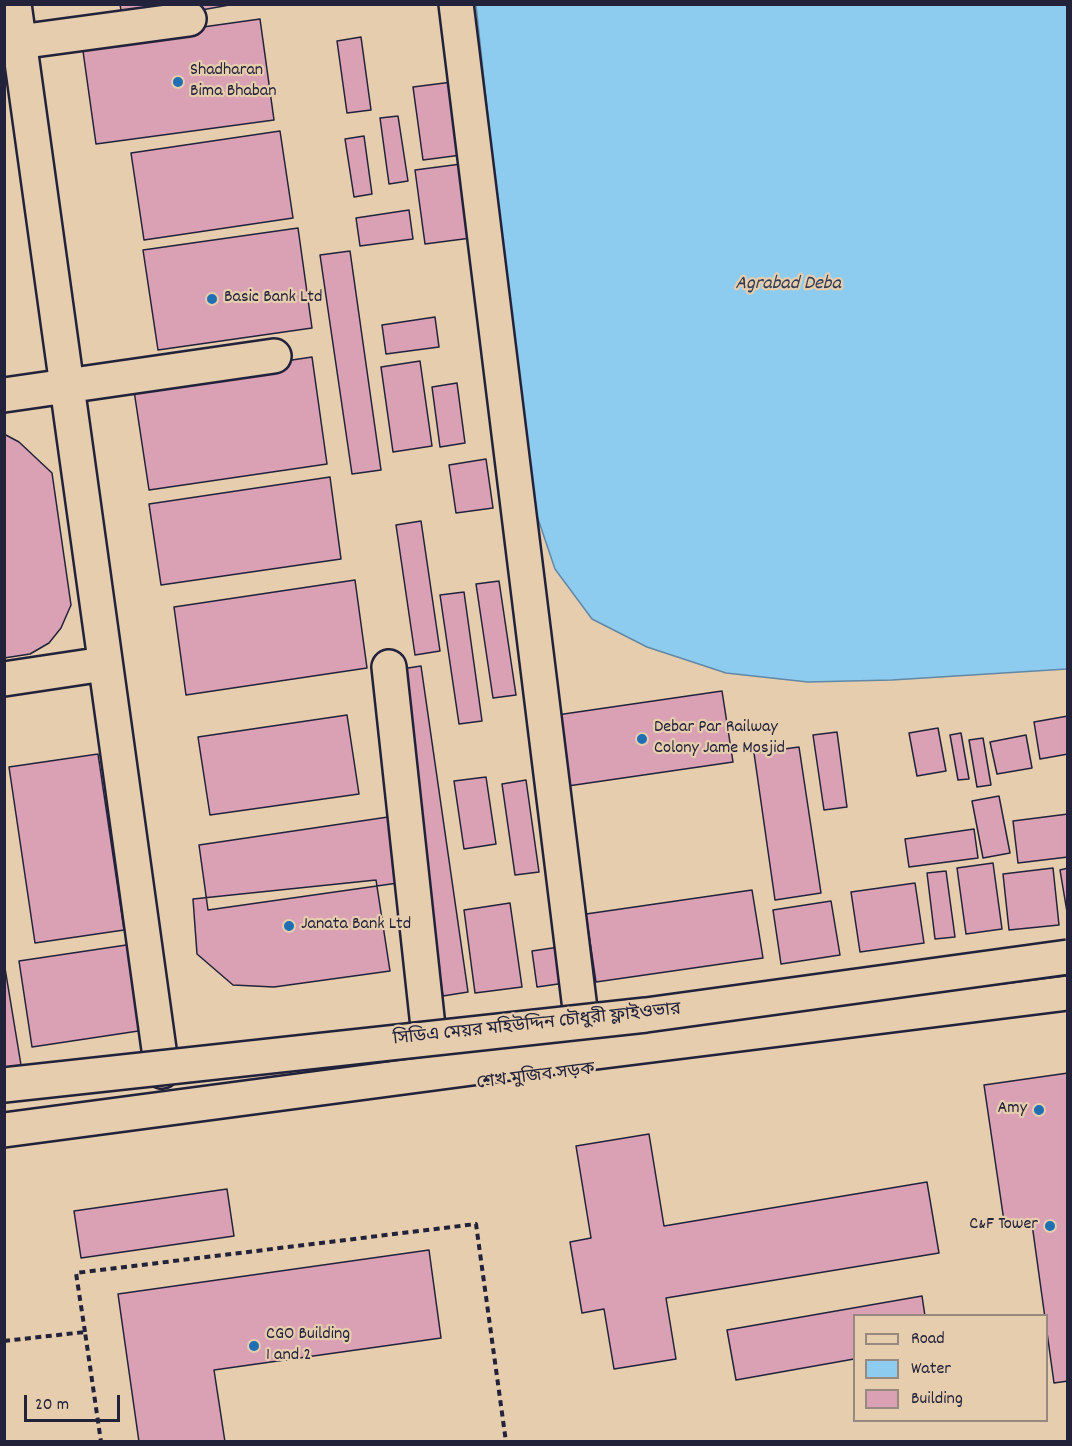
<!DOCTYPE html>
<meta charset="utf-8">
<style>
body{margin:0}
#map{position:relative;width:1072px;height:1446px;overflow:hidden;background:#e6cdae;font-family:Dekko,sans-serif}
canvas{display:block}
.frame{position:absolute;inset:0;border:6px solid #22223b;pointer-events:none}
.legend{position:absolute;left:853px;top:1314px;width:195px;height:108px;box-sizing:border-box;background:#e6cdae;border:2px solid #988980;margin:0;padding:8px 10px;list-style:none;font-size:18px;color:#22223b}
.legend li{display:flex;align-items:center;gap:12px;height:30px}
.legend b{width:30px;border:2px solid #988980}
.scale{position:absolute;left:24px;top:1395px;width:96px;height:27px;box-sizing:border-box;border:3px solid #22223b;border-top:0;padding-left:8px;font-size:18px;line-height:21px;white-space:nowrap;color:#22223b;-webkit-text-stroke:4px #e6cdae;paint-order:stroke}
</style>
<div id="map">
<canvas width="1072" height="1446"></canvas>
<div class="frame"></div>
<ul class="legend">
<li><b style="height:8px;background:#e6cdae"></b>Road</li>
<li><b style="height:16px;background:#8dccee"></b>Water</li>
<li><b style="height:16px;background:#d9a1b3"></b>Building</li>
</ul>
<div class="scale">20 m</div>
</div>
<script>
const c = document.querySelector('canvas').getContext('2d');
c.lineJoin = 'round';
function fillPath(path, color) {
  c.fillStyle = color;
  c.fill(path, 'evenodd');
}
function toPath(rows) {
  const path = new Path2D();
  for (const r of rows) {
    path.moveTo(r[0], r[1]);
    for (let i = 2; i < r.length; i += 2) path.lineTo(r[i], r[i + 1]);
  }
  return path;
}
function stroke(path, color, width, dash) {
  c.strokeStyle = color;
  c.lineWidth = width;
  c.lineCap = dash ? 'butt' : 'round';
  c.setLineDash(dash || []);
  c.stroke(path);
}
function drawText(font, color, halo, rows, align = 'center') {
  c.font = font + ' Dekko,"Noto Sans Bengali",sans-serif';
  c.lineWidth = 4.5;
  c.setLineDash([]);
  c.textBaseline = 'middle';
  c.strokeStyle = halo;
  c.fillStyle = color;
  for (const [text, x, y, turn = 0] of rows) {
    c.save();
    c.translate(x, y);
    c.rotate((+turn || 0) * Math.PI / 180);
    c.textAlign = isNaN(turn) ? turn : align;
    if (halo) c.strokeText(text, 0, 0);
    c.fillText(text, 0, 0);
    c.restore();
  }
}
const water = toPath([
 [476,5,1067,5,1067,669,892,680,808,682,726,673,647,647,592,619,555,569,534,507,513,352,476,5]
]);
const building = toPath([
 [120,4,235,4,123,24,120,4],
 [260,19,274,120,96,144,82,44,260,19],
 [361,37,371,110,347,113,337,41,361,37],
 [460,81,469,154,423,160,413,87,460,81],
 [398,116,408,181,389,184,380,118,398,116],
 [280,131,293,218,144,240,131,153,280,131],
 [364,136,372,194,354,197,345,139,364,136],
 [461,164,471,238,425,244,415,170,461,164],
 [409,210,413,239,360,246,356,218,409,210],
 [298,228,312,328,158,350,143,250,298,228],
 [350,251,381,470,352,474,320,255,350,251],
 [435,317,439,347,386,354,382,325,435,317],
 [312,357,327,464,149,490,133,384,312,357],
 [420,361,432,446,393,452,381,367,420,361],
 [457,383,465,443,440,447,432,387,457,383],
 [4,434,19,442,52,473,71,605,61,628,49,643,30,654,4,658,4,434],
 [486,459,493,508,456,513,449,465,486,459],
 [330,477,341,559,161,585,149,504,330,477],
 [421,521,440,651,415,655,396,525,421,521],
 [355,580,367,668,186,695,174,607,355,580],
 [499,581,516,695,493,698,476,584,499,581],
 [464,592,482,721,459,724,440,595,464,592],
 [421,666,468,992,443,996,395,670,421,666],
 [722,691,733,762,561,787,550,716,722,691],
 [347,715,359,794,210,815,198,737,347,715],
 [1068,716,1068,754,1040,759,1034,722,1068,716],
 [938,728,946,771,917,776,909,733,938,728],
 [837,732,847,807,824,810,813,735,837,732],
 [961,733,969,779,958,780,950,735,961,733],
 [1026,735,1032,768,997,774,990,742,1026,735],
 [983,738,991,785,977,787,969,740,983,738],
 [799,747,821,893,775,900,754,753,799,747],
 [98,754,124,930,35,943,9,767,98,754],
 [486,777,496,844,464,849,454,781,486,777],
 [526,780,539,872,515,875,502,784,526,780],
 [999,796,1010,853,983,858,972,801,999,796],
 [1068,814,1068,857,1018,863,1013,821,1068,814],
 [388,817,398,883,208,910,199,845,388,817],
 [974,829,978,858,909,867,905,839,974,829],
 [993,863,1002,929,966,934,957,868,993,863],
 [1053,868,1059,925,1009,930,1003,874,1053,868],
 [1068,868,1068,918,1060,870,1068,868],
 [946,871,955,937,935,939,927,873,946,871],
 [376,880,390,971,274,987,233,985,197,954,193,899,376,880],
 [915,883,924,943,860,952,851,892,915,883],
 [752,890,763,958,596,982,586,914,752,890],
 [831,901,840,955,781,964,773,910,831,901],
 [510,903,522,987,475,993,464,910,510,903],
 [133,944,145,1030,32,1047,19,961,133,944],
 [559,947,565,983,537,987,532,951,559,947],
 [4,962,21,1065,4,1068,4,962],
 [1068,1073,1068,1381,1054,1383,1032,1224,1005,1228,984,1085,1068,1073],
 [649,1134,664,1226,927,1182,939,1253,666,1298,676,1359,614,1369,604,1309,582,1313,570,1242,591,1238,576,1146,649,1134],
 [227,1189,234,1236,81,1258,74,1211,227,1189],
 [429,1250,441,1338,214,1370,225,1442,139,1442,118,1294,429,1250],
 [922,1296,925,1316,854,1316,854,1359,736,1380,727,1330,922,1296]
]);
const path = toPath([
 [85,1332,76,1273,476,1224,506,1442],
 [4,1341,85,1332,101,1442]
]);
const street = toPath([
 [14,4,162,1071],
 [456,4,581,1017],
 [19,42,189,19],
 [4,395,274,356],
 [389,667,429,1036],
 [4,679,104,664]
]);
const highway = toPath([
 [4,1130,540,1059,1068,993]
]);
const highwayBridge = toPath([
 [4,1085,646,1015,1068,957]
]);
const markers = [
 [178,82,6,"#1f6fb2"],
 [212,299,6,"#1f6fb2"],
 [642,739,6,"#1f6fb2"],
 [289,926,6,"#1f6fb2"],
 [1039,1110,6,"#1f6fb2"],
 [1050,1226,6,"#1f6fb2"],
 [254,1346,6,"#1f6fb2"]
];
const poiNames = [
 ["Shadharan",190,72],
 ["Bima Bhaban",190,93],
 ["Basic Bank Ltd",224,299],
 ["Debar Par Railway",654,729],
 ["Colony Jame Mosjid",654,750],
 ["Janata Bank Ltd",301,926],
 ["Amy",1027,1110,"right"],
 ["C&F Tower",1038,1226,"right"],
 ["CGO Building",266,1336],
 ["1 and 2",266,1357]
];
const streetNames = [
 ["সিডিএ মেয়র মহিউদ্দিন চৌধুরী ফ্লাইওভার",537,1026,-6],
 ["শেখ মুজিব সড়ক",536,1078,-7]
];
const waterNames = [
 ["Agrabad Deba",788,285]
];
fillPath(water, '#8dccee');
stroke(water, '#6288a6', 1.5);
fillPath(building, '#d9a1b3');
stroke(building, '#22223b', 1.5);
stroke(street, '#22223b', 38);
stroke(highway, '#22223b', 38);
stroke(path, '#22223b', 4, [6, 4.5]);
stroke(street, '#e6cdae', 33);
stroke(highway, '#e6cdae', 33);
stroke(highwayBridge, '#22223b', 38, []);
stroke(highwayBridge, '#e6cdae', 33);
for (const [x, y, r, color] of markers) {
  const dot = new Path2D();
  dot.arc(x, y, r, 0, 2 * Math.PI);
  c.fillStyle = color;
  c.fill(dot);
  stroke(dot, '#e6cdae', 2);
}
drawText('18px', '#22223b', '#e6cdae', poiNames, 'left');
drawText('18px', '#22223b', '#e6cdae', streetNames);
drawText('italic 20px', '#323c56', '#e6cdae', waterNames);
</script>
